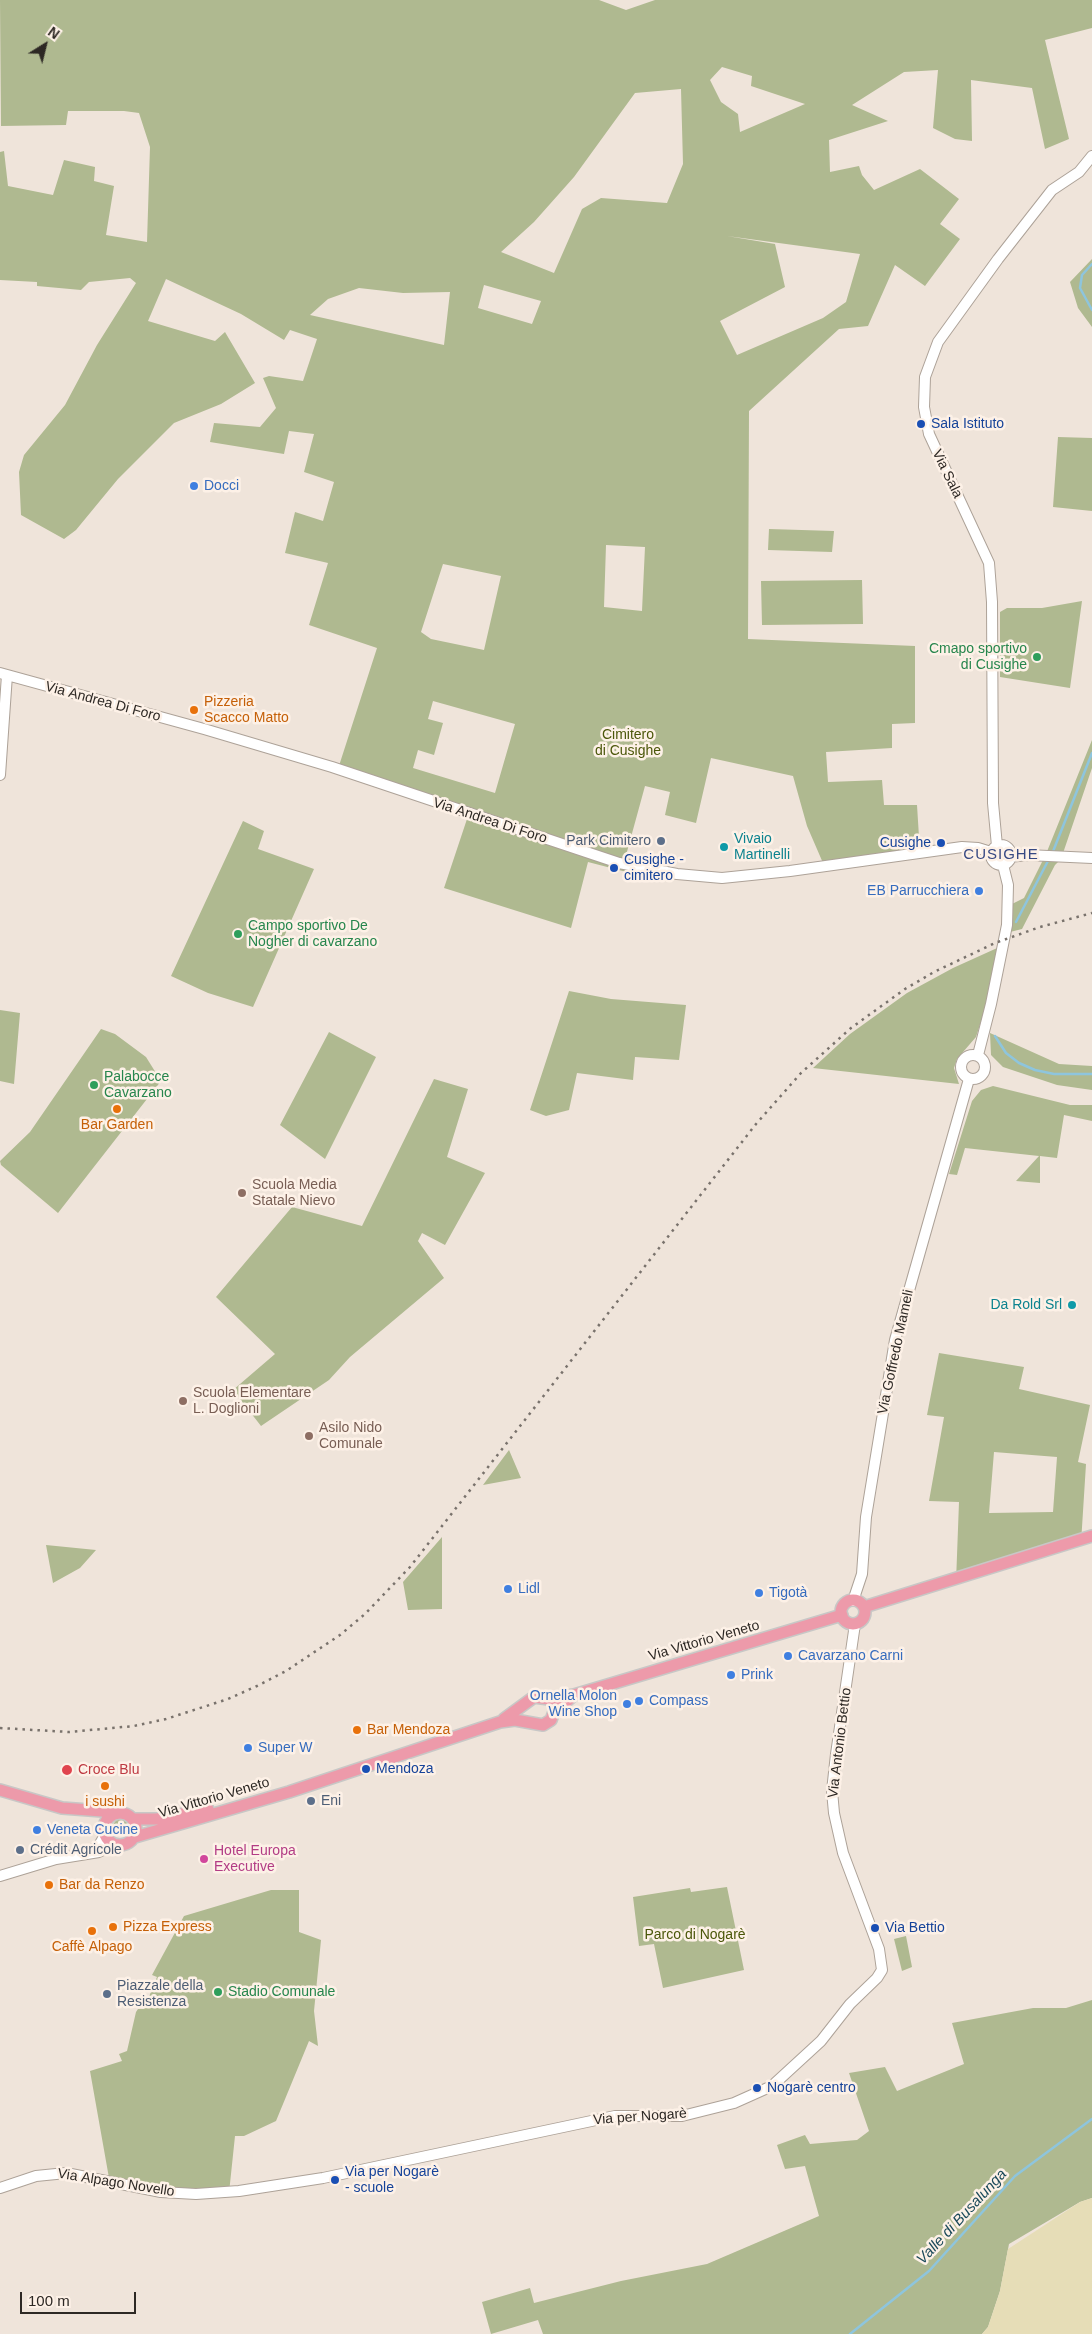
<!DOCTYPE html>
<meta charset="utf-8">
<style>
body{margin:0}
#map{position:relative;width:1092px;height:2334px;overflow:hidden;background:#efe4da;font-family:Arial,sans-serif}
canvas{display:block}
.north{position:absolute;left:20px;top:20px;width:50px;height:50px;-webkit-text-stroke:4px #fdf1e7;paint-order:stroke;rotate:36deg;font-size:14px;font-weight:700;line-height:20px;text-align:center;color:#2d2824}
.north::after{content:'';display:block;margin:auto;width:18px;height:22px;background:#2d2824;clip-path:polygon(50% 0,100% 100%,50% 72%,0 100%)}
.scale{position:absolute;left:20px;top:2292px;width:116px;height:22px;box-sizing:border-box;border:2px solid #2d2824;border-top:0;padding-left:6px;font-size:15px;line-height:18px;white-space:nowrap;color:#2d2824;-webkit-text-stroke:4px #fdf1e7;paint-order:stroke}
</style>
<div id="map">
<canvas width="1092" height="2334"></canvas>
<div class="north">N</div>
<div class="scale">100 m</div>
</div>
<script>
const c = document.querySelector('canvas').getContext('2d');
c.lineJoin = 'round';
function fillPath(path, color) {
  c.fillStyle = color;
  c.fill(path, 'evenodd');
}
function toPath(rows) {
  const path = new Path2D();
  for (const r of rows) {
    if (r.length === 3) {
      path.moveTo(r[0] + r[2], r[1]);
      path.arc(r[0], r[1], r[2], 0, 2 * Math.PI);
      continue;
    }
    path.moveTo(r[0], r[1]);
    for (let i = 2; i < r.length; i += 2) path.lineTo(r[i], r[i + 1]);
  }
  return path;
}
function stroke(path, color, width, dash) {
  c.strokeStyle = color;
  c.lineWidth = width;
  c.lineCap = dash ? 'butt' : 'round';
  c.setLineDash(dash || []);
  c.stroke(path);
}
function drawText(font, color, halo, rows, align = 'center') {
  c.font = font + ' Arial,sans-serif';
  c.lineWidth = 5;
  c.setLineDash([]);
  c.textBaseline = 'middle';
  c.strokeStyle = halo;
  c.fillStyle = color;
  for (const [text, x, y, turn = 0] of rows) {
    c.save();
    c.translate(x, y);
    c.rotate((+turn || 0) * Math.PI / 180);
    c.textAlign = isNaN(turn) ? turn : align;
    if (halo) c.strokeText(text, 0, 0);
    c.fillText(text, 0, 0);
    c.restore();
  }
}
const green = toPath([
 [0,0,599,0,626,10,655,0,1092,0,1092,28,1045,40,1069,139,1045,149,1032,88,971,80,972,141,955,139,933,128,938,70,904,72,852,105,888,121,829,140,830,172,859,166,862,175,874,190,920,169,959,199,940,224,960,239,925,286,895,265,868,326,839,329,749,411,748,639,915,646,915,723,892,724,892,748,826,752,828,782,882,780,884,805,917,805,920,853,823,863,807,826,793,776,711,758,696,823,665,815,670,792,645,786,625,859,641,863,638,875,588,862,571,928,444,888,470,810,337,772,377,648,309,625,328,563,285,553,295,512,323,521,334,482,304,472,314,434,289,431,284,454,210,442,214,423,260,427,276,408,263,378,269,376,303,381,317,339,290,330,284,340,241,314,166,279,148,321,215,341,225,332,255,383,221,404,174,423,118,479,76,530,64,539,21,515,19,472,24,455,65,405,97,345,136,283,130,278,89,282,81,290,37,286,37,282,0,280,0,152,4,151,8,186,53,195,64,160,95,167,94,181,114,186,106,235,147,242,150,147,139,113,124,111,68,111,66,125,1,126],
 [722,67,752,76,751,86,805,104,740,132,738,114,721,102,710,80],
 [681,89,683,164,667,203,601,198,582,209,554,273,501,252,534,222,574,177,635,93],
 [727,236,860,254,846,302,823,318,737,355,720,321,785,287,775,244],
 [484,285,541,301,532,324,478,308],
 [359,288,403,293,450,292,444,345,310,315,328,299],
 [606,545,645,547,642,611,604,607],
 [443,564,501,576,484,650,431,639,421,632],
 [433,701,515,724,495,793,413,768,418,750,434,755,443,723,428,719],
 [1092,259,1092,327,1078,308,1070,282],
 [1058,437,1092,438,1092,511,1053,507],
 [769,529,834,531,832,552,768,550],
 [862,580,863,624,762,625,761,581],
 [1082,601,1070,688,1000,677,1000,612,1007,608,1042,608],
 [1092,740,1092,768,1061,859,1055,865,1022,929,1002,934,1006,907,1024,898,1046,854],
 [243,821,264,831,258,849,314,869,253,1007,208,993,171,976],
 [1006,944,976,1037,957,1059,954,1068,959,1084,813,1068,850,1034,907,993,953,968],
 [569,991,611,999,686,1005,679,1060,635,1057,633,1080,577,1073,569,1110,546,1116,530,1110],
 [0,1010,20,1013,14,1084,0,1081],
 [101,1029,115,1034,146,1057,161,1081,58,1213,1,1165,0,1161,30,1132],
 [329,1032,376,1057,325,1159,280,1125],
 [990,1033,1059,1064,1092,1066,1092,1090,1057,1085,1003,1067,991,1055],
 [434,1079,468,1089,447,1157,485,1173,445,1245,422,1233,418,1241,444,1278,350,1357,329,1380,261,1426,233,1390,275,1354,216,1297,292,1207,362,1226],
 [993,1086,1070,1105,1092,1105,1092,1121,1064,1115,1057,1158,1040,1156,1040,1183,1016,1181,1039,1156,965,1148,957,1175,949,1174,972,1101,981,1090],
 [939,1353,1024,1367,1019,1389,1090,1405,1078,1462,1086,1464,1081,1543,956,1582,959,1502,929,1501,944,1417,927,1415],
 [994,1452,1057,1457,1053,1512,989,1513],
 [509,1450,521,1478,483,1485],
 [442,1537,442,1609,408,1610,403,1582],
 [46,1545,96,1550,80,1568,53,1583],
 [122,1827,9],
 [727,1887,744,1970,663,1988,654,1944,639,1946,633,1897,690,1888,691,1892],
 [271,1890,299,1890,299,1932,321,1940,314,2011,318,2046,309,2041,276,2121,244,2136,235,2136,229,2193,184,2192,109,2178,90,2071,122,2061,119,2054,127,2051,136,2012,138,2009,144,2009,157,1977,152,1975,184,1916],
 [906,1936,912,1967,902,1971,894,1939],
 [1092,2000,1092,2198,1080,2202,1009,2244,1000,2291,988,2327,982,2334,543,2334,538,2320,491,2334,482,2302,530,2288,534,2303,621,2281,707,2264,819,2216,805,2166,785,2169,777,2145,805,2135,810,2144,857,2140,869,2131,849,2073,885,2067,897,2091,964,2064,952,2023,1033,2008,1066,2008]
]);
const sand = toPath([
 [1092,2198,1092,2334,982,2334,988,2327,1000,2291,1008,2249,1080,2202]
]);
const stream = toPath([
 [1092,264,1082,275,1080,288,1092,310],
 [1052,854,1092,753],
 [1016,922,1049,859],
 [995,1036,1006,1053,1019,1063,1035,1070,1054,1074,1092,1074],
 [850,2334,929,2271,1015,2176,1092,2119]
]);
const secondary = toPath([
 [0,673,204,729,332,767,619,863,677,874,722,878,790,871,962,847,978,848,991,852],
 [0,775,7,675],
 [1001,855,10],
 [997,846,993,803,992,602,989,563,929,434,924,407,925,377,938,342,998,259,1052,190,1079,172,1092,156],
 [1010,857,1027,855,1092,858],
 [973,1067,12],
 [978,1055,991,1004,1007,925,1008,885,1003,865],
 [853,1601,862,1574,866,1517,895,1340,969,1079],
 [91,1850,98,1847,105,1835],
 [0,1876,56,1859,99,1852,115,1844],
 [0,2188,36,2176,66,2173,161,2192,196,2194,239,2191,323,2178,615,2116,682,2116,734,2103,772,2086,821,2041,850,2004,877,1978,882,1970,879,1949,843,1853,834,1813,832,1791,836,1754,855,1624]
]);
const primary = toPath([
 [853,1612,12],
 [864,1607,1092,1536],
 [504,1719,534,1697,549,1699,574,1695,842,1615],
 [0,1790,62,1808,102,1811,113,1814],
 [120,1829,16],
 [133,1819,157,1819,208,1809],
 [135,1837,289,1792,500,1722,515,1720,543,1725,551,1720,554,1712,574,1695]
]);
const rail = toPath([
 [0,1728,69,1732,134,1726,166,1719,228,1699,257,1686,286,1671,340,1635,365,1614,410,1567,756,1124,801,1073,851,1028,905,989,934,972,995,943,1040,927,1092,913]
]);
const markers = [
 [921,424,5,"#1a4fb4"],
 [194,486,5,"#3f7fe0"],
 [1037,657,5,"#2e9e5b"],
 [194,710,5,"#e8710a"],
 [661,841,5,"#5c6f8a"],
 [941,843,5,"#1a4fb4"],
 [724,847,5,"#0f9aa8"],
 [614,868,5,"#1a4fb4"],
 [979,891,5,"#3f7fe0"],
 [238,934,5,"#2e9e5b"],
 [94,1085,5,"#2e9e5b"],
 [117,1109,5,"#e8710a"],
 [242,1193,5,"#8d6e63"],
 [1072,1305,5,"#0f9aa8"],
 [183,1401,5,"#8d6e63"],
 [309,1436,5,"#8d6e63"],
 [508,1589,5,"#3f7fe0"],
 [759,1593,5,"#3f7fe0"],
 [788,1656,5,"#3f7fe0"],
 [731,1675,5,"#3f7fe0"],
 [639,1701,5,"#3f7fe0"],
 [627,1704,5,"#3f7fe0"],
 [357,1730,5,"#e8710a"],
 [248,1748,5,"#3f7fe0"],
 [366,1769,5,"#1a4fb4"],
 [67,1770,6,"#e0444e"],
 [105,1786,5,"#e8710a"],
 [311,1801,5,"#5c6f8a"],
 [37,1830,5,"#3f7fe0"],
 [20,1850,5,"#5c6f8a"],
 [204,1859,5,"#d1479c"],
 [49,1885,5,"#e8710a"],
 [113,1927,5,"#e8710a"],
 [875,1928,5,"#1a4fb4"],
 [92,1931,5,"#e8710a"],
 [218,1992,5,"#2e9e5b"],
 [107,1994,5,"#5c6f8a"],
 [757,2088,5,"#1a4fb4"],
 [335,2180,5,"#1a4fb4"]
];
const transitNames = [
 ["Sala Istituto",931,424],
 ["Cusighe",931,843,"right"],
 ["Cusighe -",624,860],
 ["cimitero",624,876],
 ["Mendoza",376,1769],
 ["Via Bettio",885,1928],
 ["Nogarè centro",767,2088],
 ["Via per Nogarè",345,2172],
 ["- scuole",345,2188]
];
const streetNames = [
 ["Via Sala",947,474,64],
 ["Via Andrea Di Foro",103,702,15],
 ["Via Andrea Di Foro",490,821,18],
 ["Via Goffredo Mameli",896,1352,-78],
 ["Via Vittorio Veneto",704,1641,-16],
 ["Via Antonio Bettio",840,1743,-83],
 ["Via Vittorio Veneto",214,1798,-16],
 ["Via per Nogarè",640,2117,-4],
 ["Via Alpago Novello",116,2183,9]
];
const shopNames = [
 ["Docci",204,486],
 ["EB Parrucchiera",969,891,"right"],
 ["Lidl",518,1589],
 ["Tigotà",769,1593],
 ["Cavarzano Carni",798,1656],
 ["Prink",741,1675],
 ["Ornella Molon",617,1696,"right"],
 ["Wine Shop",617,1712,"right"],
 ["Compass",649,1701],
 ["Super W",258,1748],
 ["Veneta Cucine",47,1830]
];
const leisureNames = [
 ["Cmapo sportivo",1027,649,"right"],
 ["di Cusighe",1027,665,"right"],
 ["Campo sportivo De",248,926],
 ["Nogher di cavarzano",248,942],
 ["Palabocce",104,1077],
 ["Cavarzano",104,1093],
 ["Stadio Comunale",228,1992]
];
const foodNames = [
 ["Pizzeria",204,702],
 ["Scacco Matto",204,718],
 ["Bar Garden",117,1125,"center"],
 ["Bar Mendoza",367,1730],
 ["i sushi",105,1802,"center"],
 ["Bar da Renzo",59,1885],
 ["Pizza Express",123,1927],
 ["Caffè Alpago",92,1947,"center"]
];
const parkNames = [
 ["Cimitero",628,735],
 ["di Cusighe",628,751],
 ["Parco di Nogarè",695,1935]
];
const cultureNames = [
 ["Vivaio",734,839],
 ["Martinelli",734,855],
 ["Da Rold Srl",1062,1305,"right"]
];
const serviceNames = [
 ["Park Cimitero",651,841,"right"],
 ["Eni",321,1801],
 ["Crédit Agricole",30,1850],
 ["Piazzale della",117,1986],
 ["Resistenza",117,2002]
];
const educationNames = [
 ["Scuola Media",252,1185],
 ["Statale Nievo",252,1201],
 ["Scuola Elementare",193,1393],
 ["L. Doglioni",193,1409],
 ["Asilo Nido",319,1428],
 ["Comunale",319,1444]
];
const healthNames = [
 ["Croce Blu",78,1770]
];
const hotelNames = [
 ["Hotel Europa",214,1851],
 ["Executive",214,1867]
];
const neighbourhoodNames = [
 ["CUSIGHE",1001,855]
];
const waterNames = [
 ["Valle di Busalunga",962,2217,-47]
];
fillPath(green, '#afb990');
fillPath(sand, '#e6ddb7');
stroke(stream, '#8ec5dd', 2.5);
stroke(secondary, '#ada298', 12);
stroke(primary, '#c8c7c6', 14);
stroke(secondary, '#fff', 10);
stroke(primary, '#ed9aaa', 11);
stroke(rail, '#79726c', 2.5, [2.5, 5]);
for (const [x, y, r, color] of markers) {
  const dot = new Path2D();
  dot.arc(x, y, r, 0, 2 * Math.PI);
  c.fillStyle = color;
  c.fill(dot);
  stroke(dot, '#fdf1e7', 2);
}
drawText('14px', '#164399', '#fdf1e7', transitNames, 'left');
drawText('14px', '#2d2824', '#fdf1e7', streetNames);
drawText('14px', '#366cbe', '#fdf1e7', shopNames, 'left');
drawText('14px', '#27864d', '#fdf1e7', leisureNames, 'left');
drawText('14px', '#c56008', '#fdf1e7', foodNames, 'left');
drawText('14px', '#4b570a', '#fdf1e7', parkNames);
drawText('14px', '#0d838f', '#fdf1e7', cultureNames, 'left');
drawText('14px', '#4e5e75', '#fdf1e7', serviceNames, 'left');
drawText('14px', '#785e54', '#fdf1e7', educationNames, 'left');
drawText('14px', '#be3a42', '#fdf1e7', healthNames, 'left');
drawText('14px', '#b23c85', '#fdf1e7', hotelNames, 'left');
c.letterSpacing = '1px';
drawText('15px', '#374983', '#fdf1e7', neighbourhoodNames);
c.letterSpacing = '0px';
drawText('italic 15px', '#1a495a', '#fdf1e7', waterNames);
</script>
